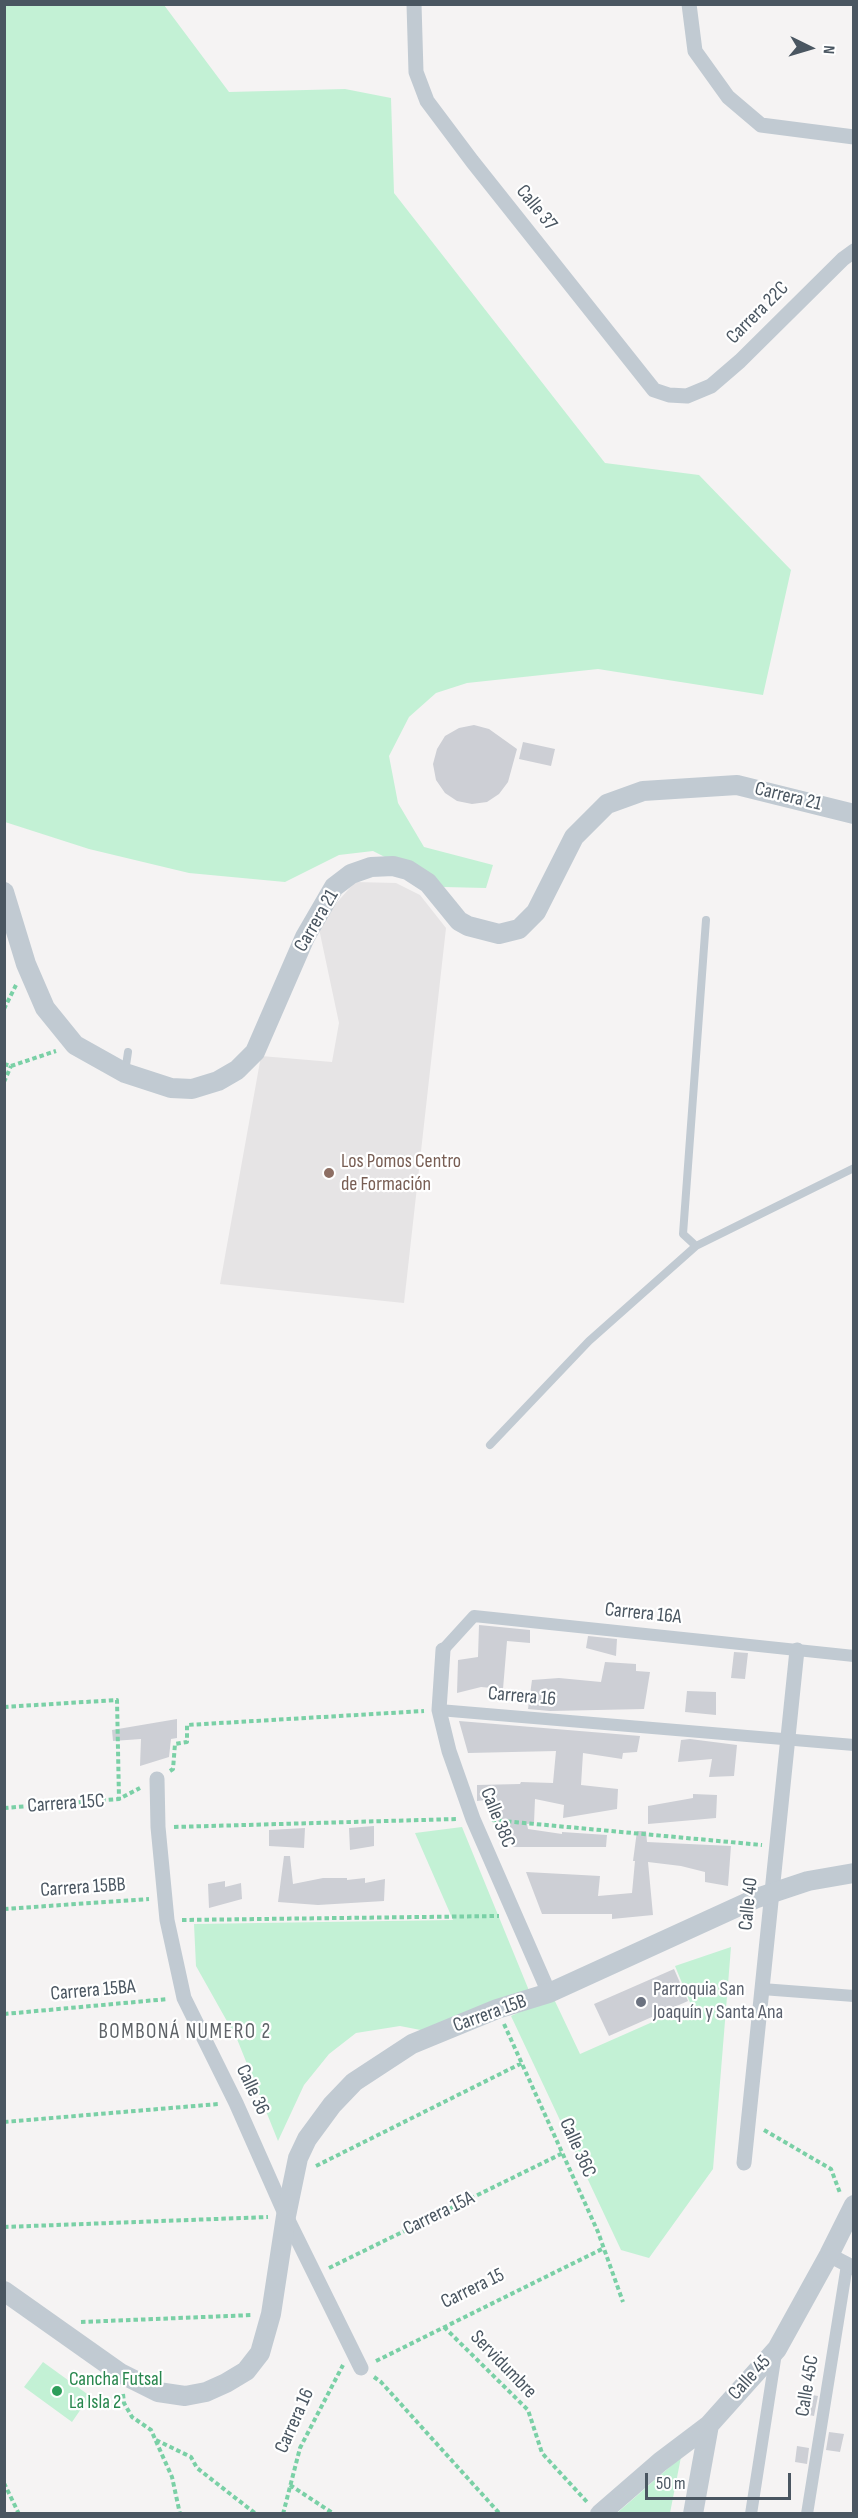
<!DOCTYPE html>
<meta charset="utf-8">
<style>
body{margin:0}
#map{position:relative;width:858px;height:2518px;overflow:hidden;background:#f5f3f3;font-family:"Sofia Sans Condensed",sans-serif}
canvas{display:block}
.frame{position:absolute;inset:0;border:6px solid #4a5661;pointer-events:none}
.north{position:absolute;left:780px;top:18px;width:60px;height:60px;-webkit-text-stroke:4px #fff;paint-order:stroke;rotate:95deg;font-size:16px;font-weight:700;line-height:24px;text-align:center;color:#4a5661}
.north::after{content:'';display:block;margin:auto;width:21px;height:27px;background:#4a5661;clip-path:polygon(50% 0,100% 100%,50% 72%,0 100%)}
.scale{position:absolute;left:645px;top:2473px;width:146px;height:27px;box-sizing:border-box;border:3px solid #4a5661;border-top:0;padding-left:8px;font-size:18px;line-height:21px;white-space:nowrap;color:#4a5661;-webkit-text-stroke:4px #fff;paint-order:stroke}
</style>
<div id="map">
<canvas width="858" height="2518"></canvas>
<div class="frame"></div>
<div class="north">N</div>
<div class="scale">50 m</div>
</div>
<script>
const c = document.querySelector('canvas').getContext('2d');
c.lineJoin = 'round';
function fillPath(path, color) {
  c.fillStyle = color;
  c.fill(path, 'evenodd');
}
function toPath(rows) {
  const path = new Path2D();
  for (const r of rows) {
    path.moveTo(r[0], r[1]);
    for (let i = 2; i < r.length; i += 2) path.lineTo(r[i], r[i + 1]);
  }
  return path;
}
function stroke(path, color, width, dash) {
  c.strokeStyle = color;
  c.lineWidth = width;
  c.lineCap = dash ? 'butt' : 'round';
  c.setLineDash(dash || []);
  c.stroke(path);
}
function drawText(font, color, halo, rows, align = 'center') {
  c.font = font + ' "Sofia Sans Condensed",sans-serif';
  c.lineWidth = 4.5;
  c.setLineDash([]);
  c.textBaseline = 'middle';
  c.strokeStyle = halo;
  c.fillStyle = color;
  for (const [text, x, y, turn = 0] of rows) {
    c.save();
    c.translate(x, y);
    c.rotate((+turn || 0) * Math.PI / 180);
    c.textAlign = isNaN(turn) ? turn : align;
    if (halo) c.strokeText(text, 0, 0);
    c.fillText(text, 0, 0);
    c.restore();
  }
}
const education = toPath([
 [355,882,396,883,420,895,446,928,404,1303,220,1284,261,1056,332,1062,339,1023,318,924]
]);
const green = toPath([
 [5,5,164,5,229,92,345,89,391,98,394,193,605,463,699,475,791,570,763,695,598,669,467,683,436,693,409,717,389,756,398,803,424,847,493,865,486,888,444,887,373,851,339,855,285,882,189,873,89,849,5,822],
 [462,1827,530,1993,436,2033,400,2026,356,2033,329,2054,304,2085,278,2141,237,2039,196,1966,194,1924,453,1920,415,1833],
 [731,1947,713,2169,649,2258,621,2250,511,2016,553,1997,580,2054,691,2005,675,1966],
 [43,2362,90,2396,72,2422,24,2387],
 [681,2457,670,2513,617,2513]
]);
const building = toPath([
 [474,725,489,729,517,749,508,782,499,794,487,802,472,804,457,801,445,793,436,780,433,764,437,749,445,736,459,728],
 [523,742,555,749,551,766,519,759],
 [479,1625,530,1630,530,1643,507,1641,503,1689,481,1687,457,1693,458,1660,478,1657],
 [588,1636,617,1639,616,1656,586,1648],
 [734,1652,748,1653,745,1679,731,1678],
 [605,1662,636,1664,636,1671,650,1672,644,1709,550,1711,528,1709,532,1680,559,1678,601,1682],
 [687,1691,716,1692,716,1715,685,1712],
 [177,1719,177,1738,171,1739,169,1757,140,1766,141,1739,113,1741,112,1730],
 [459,1721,640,1736,637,1752,623,1753,622,1759,583,1753,581,1785,618,1789,617,1809,563,1818,564,1805,535,1799,534,1823,527,1824,528,1829,562,1834,562,1832,607,1835,606,1847,511,1847,486,1800,477,1801,477,1785,520,1784,521,1782,553,1783,556,1751,468,1753],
 [690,1739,737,1745,734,1776,709,1777,712,1759,678,1762,681,1740],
 [693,1794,717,1795,716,1818,648,1824,648,1806,693,1798],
 [374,1826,374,1846,350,1850,349,1828],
 [305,1828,304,1848,269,1846,269,1830],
 [637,1831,646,1831,647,1842,731,1846,728,1886,705,1882,705,1872,681,1866,648,1862,653,1915,612,1919,612,1914,542,1914,526,1872,600,1876,598,1896,632,1893,635,1861,633,1861],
 [284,1856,290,1856,293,1884,323,1878,347,1878,347,1880,365,1878,365,1883,385,1879,384,1901,318,1905,278,1902],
 [225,1881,225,1887,241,1883,242,1899,209,1908,208,1884],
 [674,1969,688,2001,609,2036,594,2004],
 [801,2393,818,2396,814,2416,799,2413],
 [829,2432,844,2434,840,2452,826,2450],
 [797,2446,809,2448,807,2464,795,2462]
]);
const path = toPath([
 [4,1009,16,985],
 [4,1064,11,1066],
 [11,1066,56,1051],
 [4,1082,11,1066],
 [4,1707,117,1700,119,1799],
 [170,1771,173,1769,175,1744,187,1742,187,1725,424,1711],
 [4,1808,119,1799,140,1788],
 [492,1820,762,1845],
 [174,1827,457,1819],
 [4,1909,149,1899],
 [182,1920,499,1916],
 [4,2014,168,1999],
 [504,2024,598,2232,623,2302],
 [4,2122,219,2104],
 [764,2130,831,2169,840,2193],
 [316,2166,522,2063],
 [4,2227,268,2217],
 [329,2268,563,2153],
 [81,2322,253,2315],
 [444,2327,528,2410,542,2453,587,2502],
 [376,2361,604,2248],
 [374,2377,381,2382,500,2514],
 [123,2394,124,2403,132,2417,151,2430,172,2477,180,2514],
 [156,2440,191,2457,197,2468,256,2514],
 [4,2483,19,2514],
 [290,2485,334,2514],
 [283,2514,300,2448,343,2365]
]);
const service = toPath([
 [706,920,683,1234,696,1246,854,1168],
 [125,1072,128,1052],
 [490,1445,589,1341,696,1246]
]);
const pedestrian = toPath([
 [443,1650,474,1616,854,1656],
 [439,1710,854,1745],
 [762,1989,854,1996],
 [751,2514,776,2353],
 [807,2514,847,2265]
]);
const minor = toPath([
 [414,4,416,72,427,101,472,161,654,390,669,395,687,396,711,386,740,361,843,259,854,251],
 [689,4,695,51,728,97,761,125,854,137],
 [443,1650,439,1710,449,1751,473,1819,549,1993],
 [157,1779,158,1827,167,1920,184,1998,236,2103,286,2216,361,2368],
 [744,2163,797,1650],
 [829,2255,854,2268]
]);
const tertiary = toPath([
 [4,892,26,964,45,1008,75,1045,125,1073,171,1088,192,1089,218,1081,237,1070,255,1052,305,937,334,887,351,874,371,867,393,866,408,870,428,883,459,921,468,926,499,934,519,929,536,912,574,837,607,804,643,791,737,785,854,814],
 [4,2291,120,2373,158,2392,185,2396,206,2392,226,2383,246,2371,260,2353,271,2314,286,2216,298,2158,307,2139,332,2105,354,2082,412,2044,497,2009,549,1993,757,1898,808,1881,854,1873],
 [600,2514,660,2462,709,2425,777,2349,829,2255,854,2205],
 [693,2514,709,2425]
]);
const markers = [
 [329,1173,6,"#8d6e63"],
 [641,2002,6,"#6b7280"],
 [57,2391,6,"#2e9e5b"]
];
const streetNames = [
 ["Calle 37",536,208,51],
 ["Carrera 22C",758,313,-45],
 ["Carrera 21",788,797,14],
 ["Carrera 21",317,921,-60],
 ["Carrera 16A",643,1614,6],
 ["Carrera 16",522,1697,5],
 ["Carrera 15C",66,1804,-4],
 ["Calle 38C",497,1818,68],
 ["Carrera 15BB",83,1888,-4],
 ["Calle 40",749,1904,-84],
 ["Carrera 15BA",93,1991,-5],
 ["Carrera 15B",490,2014,-20],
 ["Calle 36",252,2090,65],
 ["Calle 36C",577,2148,66],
 ["Carrera 15A",439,2214,-26],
 ["Carrera 15",473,2289,-26],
 ["Servidumbre",503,2365,46],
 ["Calle 45",750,2378,-48],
 ["Calle 45C",808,2386,-81],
 ["Carrera 16",295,2421,-66]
];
const educationNames = [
 ["Los Pomos Centro",341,1162],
 ["de Formación",341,1185]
];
const worshipNames = [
 ["Parroquia San",653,1990],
 ["Joaquín y Santa Ana",653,2013]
];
const leisureNames = [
 ["Cancha Futsal",69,2380],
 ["La Isla 2",69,2403]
];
const neighbourhoodNames = [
 ["BOMBONÁ NUMERO 2",185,2033]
];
fillPath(education, '#e6e4e5');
fillPath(green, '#c3f1d5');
fillPath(building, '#cdcfd5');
stroke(path, '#7ad0a6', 4, [4.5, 3]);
stroke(service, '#c1cad2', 8);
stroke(pedestrian, '#c1cad2', 12);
stroke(minor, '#c1cad2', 15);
stroke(tertiary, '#c1cad2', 20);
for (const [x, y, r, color] of markers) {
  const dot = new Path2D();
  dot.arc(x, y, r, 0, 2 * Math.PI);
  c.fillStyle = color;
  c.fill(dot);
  stroke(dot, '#fff', 2);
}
drawText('20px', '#4a5661', '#fff', streetNames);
drawText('20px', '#785e54', '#fff', educationNames, 'left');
drawText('20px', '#5b616d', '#fff', worshipNames, 'left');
drawText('20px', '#27864d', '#fff', leisureNames, 'left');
c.letterSpacing = '1.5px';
drawText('21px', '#5f6368', '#fff', neighbourhoodNames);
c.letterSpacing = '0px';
</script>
